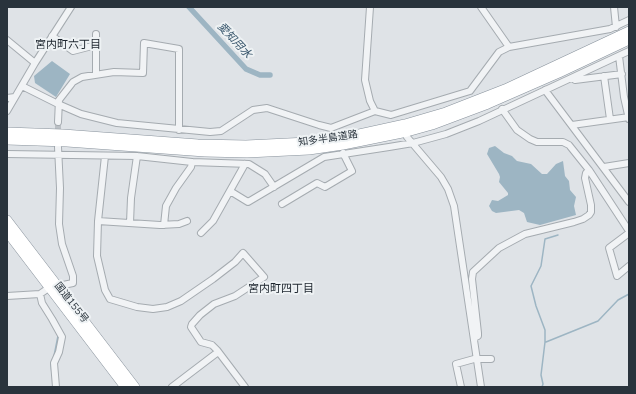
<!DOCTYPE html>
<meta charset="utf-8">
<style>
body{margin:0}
#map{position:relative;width:636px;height:394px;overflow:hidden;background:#dfe3e7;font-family:"Nunito Sans",sans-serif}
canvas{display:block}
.frame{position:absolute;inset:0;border:8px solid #29333c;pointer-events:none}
</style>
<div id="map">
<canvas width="636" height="394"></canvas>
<div class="frame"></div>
</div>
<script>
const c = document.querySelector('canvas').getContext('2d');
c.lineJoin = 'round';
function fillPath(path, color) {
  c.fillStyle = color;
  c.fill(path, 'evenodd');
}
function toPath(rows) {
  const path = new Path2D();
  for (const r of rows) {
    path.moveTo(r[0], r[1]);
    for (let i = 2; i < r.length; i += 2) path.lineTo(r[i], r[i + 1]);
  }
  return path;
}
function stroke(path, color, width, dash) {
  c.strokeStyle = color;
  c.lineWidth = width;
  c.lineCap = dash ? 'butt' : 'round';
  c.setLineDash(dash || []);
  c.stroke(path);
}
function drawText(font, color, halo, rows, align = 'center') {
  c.font = font + ' "Nunito Sans","Noto Sans JP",sans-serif';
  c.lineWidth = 4;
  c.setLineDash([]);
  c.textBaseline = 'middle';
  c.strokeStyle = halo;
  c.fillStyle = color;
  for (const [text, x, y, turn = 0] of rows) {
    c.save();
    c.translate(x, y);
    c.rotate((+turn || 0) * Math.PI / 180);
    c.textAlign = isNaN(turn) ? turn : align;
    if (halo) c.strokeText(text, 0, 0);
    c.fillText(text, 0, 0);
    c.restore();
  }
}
const water = toPath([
 [52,61,70,74,56,97,35,83,34,76],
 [495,146,504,153,512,156,517,161,531,164,542,174,547,174,556,164,563,161,565,176,569,181,570,190,576,197,574,206,576,215,540,225,527,222,524,213,519,210,496,213,492,211,489,206,492,200,498,201,508,195,508,193,499,182,500,177,499,174,487,154,489,148]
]);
const stream = toPath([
 [546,342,598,321,618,300,629,294],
 [54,356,58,336],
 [51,363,52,375],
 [542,387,543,384,541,375,545,342,545,330,536,306,531,286,541,266,545,239,558,235]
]);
const canal = toPath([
 [189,7,246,69,260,75,270,75]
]);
const minorTunnel = toPath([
 [58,138,58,122]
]);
const minor = toPath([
 [370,7,365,80,370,101,375,111],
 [481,7,509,47],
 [614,7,616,27],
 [52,36,73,51,96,45],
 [7,40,35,63],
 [619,56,624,97,629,119],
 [96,74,96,34],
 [604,76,610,119],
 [572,78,575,80,622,74],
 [22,86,58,104,81,114,117,123,210,132,221,131,253,110,267,108,319,125,331,128,375,111,391,115,470,91,499,52,509,47,610,29,629,20],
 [545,90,629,202],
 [7,98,15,97],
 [502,109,517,130,530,139,537,142,563,142,569,145,589,170,629,231],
 [7,111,35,63,71,7],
 [58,122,59,100,73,82,82,77,114,72,143,73,144,43,179,49,179,130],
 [572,125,629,117],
 [407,137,441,177,448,189,454,206,481,387],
 [58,147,60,188,59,224,62,244,73,276,73,283,63,285,59,288],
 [7,154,137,156,192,162,249,164,265,174,274,187],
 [105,156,98,221,97,256,105,290,110,299,137,307,153,309,167,307,181,301,213,279,235,262,243,253,264,277,235,296,214,304,200,315,192,324,191,327,201,342,212,345,217,350,245,387],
 [604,167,629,163],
 [230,191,248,202,324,157,389,147,413,143,446,134,479,121,629,51],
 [282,204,317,183,325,187,352,171,343,153],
 [98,221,160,225,179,224,187,221],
 [130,223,131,198,137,156],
 [164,225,166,206,176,188,191,167,192,162],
 [201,233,213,221,245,164],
 [629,233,609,248,617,276,629,266],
 [40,294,42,303,52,319,62,337,59,352,54,363,56,387],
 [7,296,40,294,50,287],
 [474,338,478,336,478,333,472,279,473,272,499,248,525,234,574,222,583,219,589,215,591,212,591,205,585,178,586,173,589,170],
 [172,387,218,352],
 [461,387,456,364,474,359,491,359]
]);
const highway = toPath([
 [7,132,63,134,198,144,246,145,308,142,341,138,405,124,446,112,505,89,629,31],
 [7,140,67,142,205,152,247,153,309,150,343,145,407,132,432,125,488,104,559,73,629,40],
 [7,220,135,387],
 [7,232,125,387]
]);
const streetNames = [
 ["知多半島道路",328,139,-8],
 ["国道155号",71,303,52]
];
const waterNames = [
 ["愛知用水",234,41,47]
];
const neighbourhoodNames = [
 ["宮内町六丁目",68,45],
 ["宮内町四丁目",281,289]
];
fillPath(water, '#9db5c3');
stroke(stream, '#9db5c3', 1.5);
stroke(canal, '#9db5c3', 5.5);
stroke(minorTunnel, '#bbc0c5', 6, [6, 3]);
stroke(minor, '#a5abb0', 8);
stroke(highway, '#88929c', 10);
stroke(minor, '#f1f3f5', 6);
stroke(highway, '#fff', 9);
drawText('10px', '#29333c', '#eef2f4', streetNames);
drawText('italic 11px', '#38566c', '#eef2f4', waterNames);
drawText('11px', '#1c242d', '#eef2f4', neighbourhoodNames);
</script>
